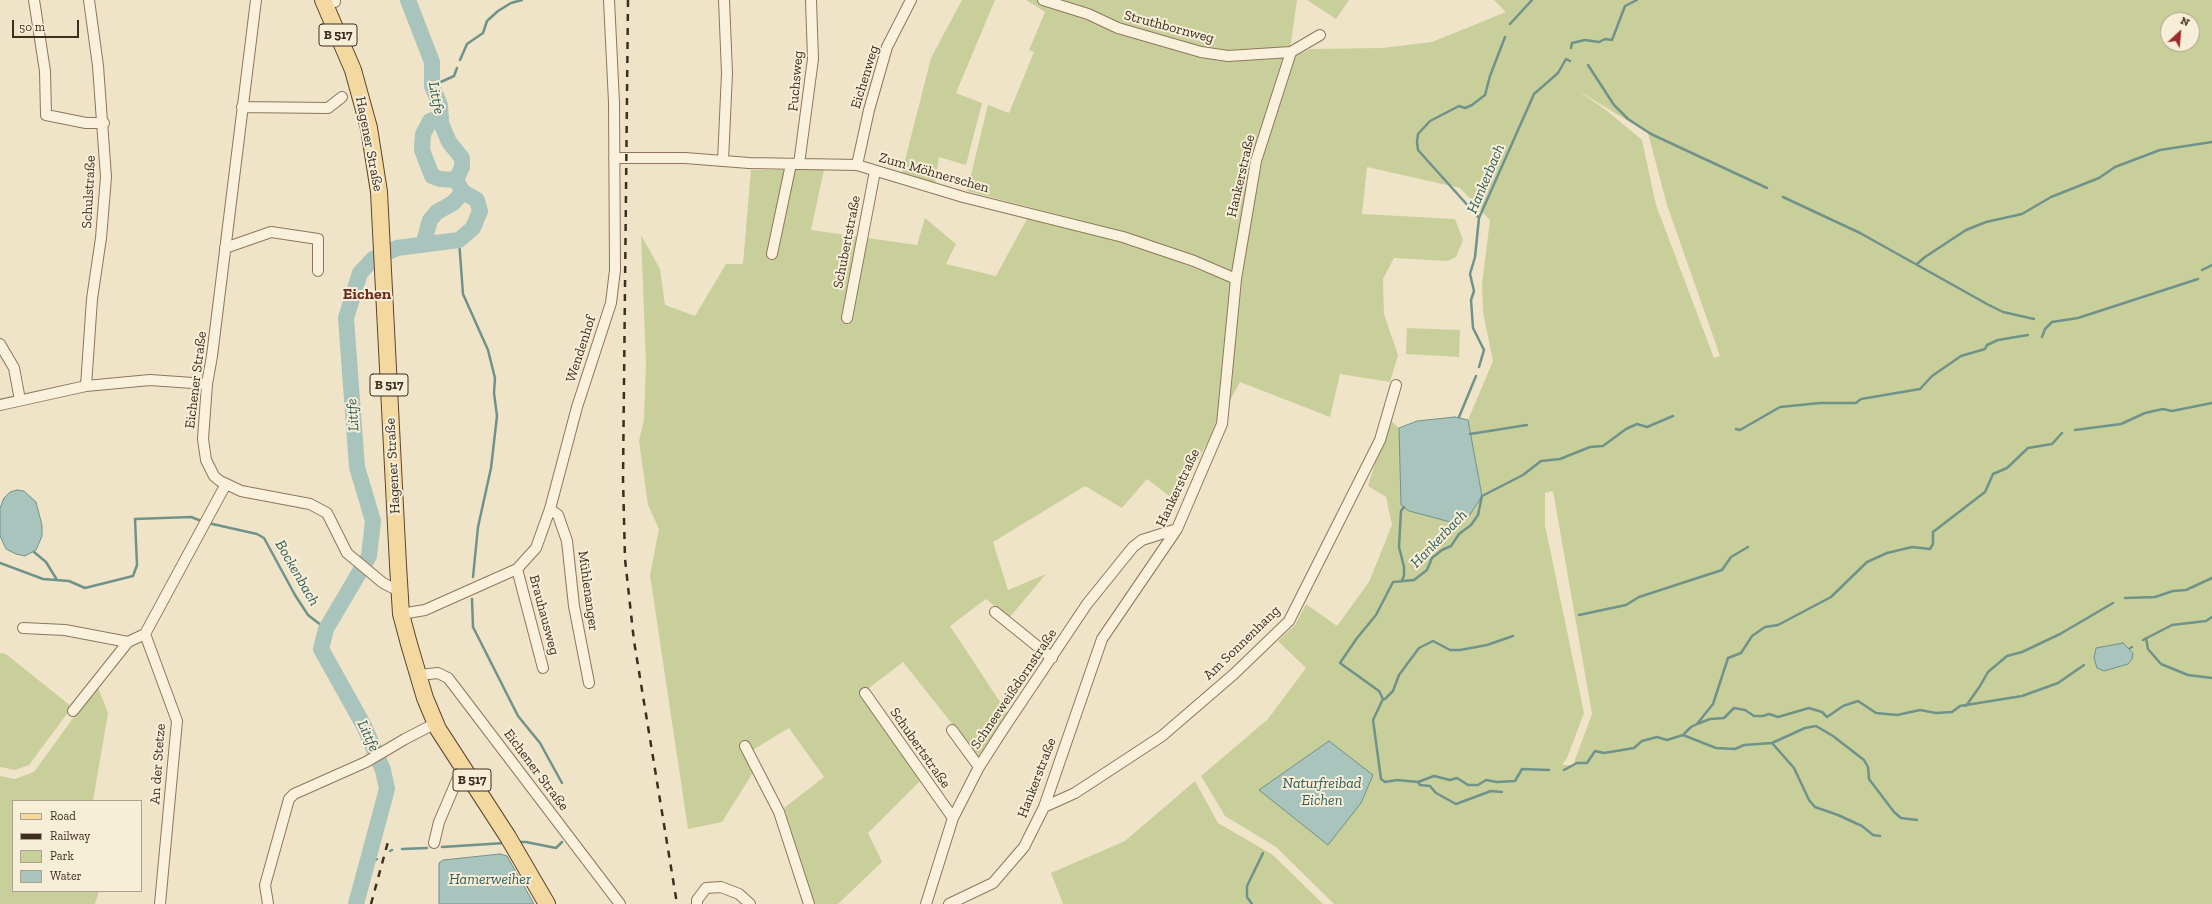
<!DOCTYPE html>
<meta charset="utf-8">
<style>
body{margin:0}
#map{position:relative;width:2212px;height:904px;overflow:hidden;background:#f0e4c8;font-family:"Zilla Slab",serif}
canvas{display:block}
.legend{position:absolute;left:12px;top:800px;width:130px;height:92px;box-sizing:border-box;background:#f7eed8;border:1px solid #ada18e;margin:0;padding:5px 7px;list-style:none;font-size:12px;color:#3d2e20}
.legend li{display:flex;align-items:center;gap:8px;height:20px}
.legend b{width:20px;border:1px solid #ada18e}
.north{position:absolute;left:2160px;top:12px;width:40px;height:40px;box-sizing:border-box;background:#f7eed8;border:1px solid #ada18e;border-radius:50%;rotate:26deg;font-size:11px;font-weight:700;line-height:16px;text-align:center;color:#3d2e20}
.north::after{content:'';display:block;margin:auto;width:14px;height:18px;background:#9e2a2b;clip-path:polygon(50% 0,100% 100%,50% 72%,0 100%)}
.scale{position:absolute;left:12px;top:20px;width:67px;height:18px;box-sizing:border-box;border:2px solid #3d2e20;border-top:0;padding-left:5px;font-size:12px;line-height:14px;white-space:nowrap;color:#3d2e20;-webkit-text-stroke:3px #f7eed8;paint-order:stroke}
</style>
<div id="map">
<canvas width="2212" height="904"></canvas>
<ul class="legend">
<li><b style="height:5px;background:#f3d9a0"></b>Road</li>
<li><b style="height:5px;background:#3d2e20"></b>Railway</li>
<li><b style="height:11px;background:#c9cf9b"></b>Park</li>
<li><b style="height:11px;background:#a9c4bc"></b>Water</li>
</ul>
<div class="north">N</div>
<div class="scale">50 m</div>
</div>
<script>
const c = document.querySelector('canvas').getContext('2d');
c.lineJoin = 'round';
function fillPath(path, color) {
  c.fillStyle = color;
  c.fill(path, 'evenodd');
}
function toPath(rows) {
  const path = new Path2D();
  for (const r of rows) {
    path.moveTo(r[0], r[1]);
    for (let i = 2; i < r.length; i += 2) path.lineTo(r[i], r[i + 1]);
  }
  return path;
}
function stroke(path, color, width, dash) {
  c.strokeStyle = color;
  c.lineWidth = width;
  c.lineCap = dash ? 'butt' : 'round';
  c.setLineDash(dash || []);
  c.stroke(path);
}
function drawText(font, color, halo, rows, align = 'center') {
  c.font = font + ' "Zilla Slab",serif';
  c.lineWidth = 4;
  c.setLineDash([]);
  c.textBaseline = 'middle';
  c.strokeStyle = halo;
  c.fillStyle = color;
  for (const [text, x, y, turn = 0] of rows) {
    c.save();
    c.translate(x, y);
    c.rotate((+turn || 0) * Math.PI / 180);
    c.textAlign = isNaN(turn) ? turn : align;
    if (halo) c.strokeText(text, 0, 0);
    c.fillText(text, 0, 0);
    c.restore();
  }
}
const green = toPath([
 [962,0,995,0,956,93,982,103,966,165,939,157,935,183,901,176,931,58],
 [1026,0,1297,0,1291,43,1252,158,1233,271,1126,232,967,191,988,105,1009,113,1034,52,1029,50,1045,12],
 [1307,0,1349,0,1336,19],
 [1494,0,2212,0,2212,904,1334,904,1276,847,1225,816,1201,776,1268,719,1306,668,1278,641,1295,625,1306,604,1337,626,1369,582,1392,525,1386,497,1368,486,1389,419,1399,428,1401,505,1482,496,1468,420,1493,361,1483,312,1482,284,1490,220,1460,188,1367,167,1362,214,1455,219,1463,240,1456,257,1447,261,1394,258,1383,279,1384,314,1398,355,1390,382,1340,374,1330,417,1240,382,1176,501,1147,479,1122,508,1085,486,993,542,1008,590,1046,574,1009,618,986,599,950,626,1008,714,980,759,903,662,860,695,920,781,868,833,882,862,838,904,814,904,784,808,824,777,789,728,746,754,754,771,722,822,688,829,650,575,659,529,648,505,639,441,644,419,646,363,641,235,660,269,665,305,695,316,726,264,743,264,751,170,824,170,811,230,917,245,925,218,956,244,946,264,996,276,1028,217,1122,241,1216,276,1240,279,1262,161,1295,56,1310,49,1382,48,1432,42,1506,12],
 [2168,20,2192,20,2192,44,2168,44],
 [1577,90,1648,133,1667,205,1720,356,1714,358,1656,205,1642,140,1606,110],
 [1553,491,1592,714,1573,765,1562,765,1567,758,1584,713,1545,525,1545,493],
 [1407,328,1460,330,1459,357,1406,354],
 [0,653,6,654,72,707,29,765,15,770,0,767],
 [97,685,108,713,93,801,13,801,13,891,99,891,95,904,0,904,0,776,15,779,34,772],
 [1195,781,1218,823,1273,855,1323,904,1063,904,1051,873,1125,841]
]);
const water = toPath([
 [1455,417,1468,420,1482,496,1467,519,1458,524,1409,511,1401,505,1399,428,1417,421,1455,417],
 [17,490,24,491,36,502,42,525,42,536,36,550,25,556,16,554,6,549,0,536,0,508,4,498,10,492,17,490],
 [2123,643,2133,653,2132,659,2128,664,2104,671,2097,668,2094,658,2096,648,2123,643],
 [1329,741,1373,775,1361,803,1328,845,1259,790,1329,741],
 [500,854,507,856,534,904,439,904,439,863,443,860,500,854]
]);
const stream = toPath([
 [1510,24,1532,0],
 [1571,48,1572,43,1585,40,1599,42,1605,39,1612,40,1625,6,1637,0],
 [460,60,467,44,483,33,487,21,498,11,511,3,522,0],
 [1588,65,1614,105,1628,119,1651,134,1767,188],
 [432,86,454,76,457,68],
 [1783,197,1860,233,1987,304,2003,312,2034,319],
 [1479,218,1418,150,1417,142,1418,134,1430,121,1459,106,1465,108,1472,105,1485,95,1490,76,1505,37],
 [459,240,463,294,488,350,495,378,494,393,497,416,491,468,478,527,473,577],
 [1917,264,1925,257,1966,230,1986,222,2022,214,2051,197,2099,178,2115,167,2160,150,2212,142],
 [2202,270,2212,265],
 [2042,337,2045,329,2052,322,2078,318,2198,279],
 [1479,367,1484,350,1473,328,1471,300,1474,291,1470,274,1475,257,1479,218,1534,94,1558,73,1566,59,1570,61],
 [1459,417,1476,376],
 [1736,429,1740,430,1780,407,1820,403,1856,403,1861,399,1920,389,1932,376,1961,356,1985,349,1987,345,1998,340,2028,335],
 [2075,430,2121,424,2145,413,2163,409,2172,411,2212,403],
 [1470,434,1527,425],
 [208,523,257,534,264,538,295,595,308,615,326,629],
 [34,552,46,562,57,580],
 [0,563,43,579,69,581,85,588,133,576,137,565,135,519,191,517,204,522],
 [1402,580,1404,576,1404,567,1399,547,1401,511,1404,507],
 [2125,598,2155,597,2173,591,2186,590,2212,578],
 [472,599,473,627,518,716,540,743,562,783],
 [1579,615,1626,605,1639,597,1722,570,1731,557,1748,547],
 [2146,638,2148,649,2161,664,2188,675,2212,678],
 [2143,640,2172,625,2206,621,2212,617],
 [2130,648,2132,647],
 [1383,699,1385,699,1393,691,1399,675,1419,648,1433,641,1450,650,1460,650,1487,645,1513,636],
 [1966,706,1980,686,1988,672,2007,656,2022,652,2060,634,2113,603],
 [1697,724,1710,719,1724,718,1734,708,1745,710,1754,716,1763,716,1769,714,1778,717,1809,708,1822,712,1827,717,1843,706,1858,701,1876,713,1897,715,1920,710,1936,713,1952,712,1960,706,2022,696,2058,683,2084,665],
 [1683,735,1716,748,1735,749,1744,745,1772,743,1805,728,1816,726,1833,736,1864,760,1868,767,1869,779,1894,812,1901,818,1917,820],
 [1772,743,1794,768,1809,800,1815,807,1838,815,1862,826,1873,835,1880,836],
 [1549,770,1522,769,1515,781,1497,782,1486,780,1478,785,1468,785,1457,778,1450,780,1434,776,1418,782,1397,780,1385,782,1381,779,1373,720,1383,699,1379,691,1340,663,1357,638,1376,615,1393,582,1414,580,1427,570,1432,558,1442,550,1451,546,1459,534,1471,525,1478,515,1482,496,1523,475,1541,461,1560,459,1590,447,1603,446,1626,429,1637,424,1647,427,1673,416],
 [1564,770,1577,763,1587,763,1595,751,1604,753,1634,748,1642,741,1657,737,1667,740,1683,735,1691,727,1697,724,1713,704,1728,658,1741,653,1752,636,1765,627,1778,625,1831,597,1867,562,1887,553,1912,547,1930,549,1933,544,1933,532,1985,492,1993,474,2007,468,2028,448,2052,444,2062,433],
 [1418,782,1420,785,1430,786,1436,793,1456,804,1491,791,1502,792],
 [518,842,526,842,556,848,562,842],
 [442,847,505,843],
 [402,849,427,848],
 [390,851,392,850],
 [366,866,377,859],
 [1252,904,1247,897,1247,886,1263,853]
]);
const river = toPath([
 [441,117,430,121,423,134,422,150,432,176,440,179,456,180],
 [423,245,430,220,437,212,453,203,463,192],
 [356,904,387,789,383,770,364,726,321,649,326,629,369,556,373,521,357,467,346,318,360,273,373,259,397,248,459,240,473,228,480,211,477,200,463,192,456,180,462,167,462,158,449,142,441,123,440,105,432,86,432,62,408,0]
]);
const street = toPath([
 [34,0,45,71,46,115,86,123,104,123],
 [256,0,212,356,207,384,203,439,206,460,214,476,220,481,241,491,310,504,327,513,347,553,383,583,399,591],
 [335,0,335,2],
 [1043,0,1088,14,1118,28,1201,52,1228,56,1291,52],
 [242,107,328,108,342,97],
 [614,158,685,158,749,163,857,165,963,197,1123,237,1194,261,1236,279],
 [723,161,727,73,724,0],
 [799,164,813,59,811,0],
 [857,165,869,110,887,47,911,0],
 [225,248,271,232,318,239,318,271],
 [772,254,791,164],
 [847,318,875,171],
 [0,344,14,368,20,400],
 [86,386,92,299,101,238,106,177,98,66,89,0],
 [0,405,86,386,150,380,207,384],
 [550,509,558,515,567,541,574,606,589,683],
 [517,569,543,668],
 [995,612,1052,658],
 [401,614,425,610,517,569,536,548,550,509,577,407,611,303,615,270,614,102,609,0],
 [23,628,65,630,128,642,145,634],
 [419,675,438,673,448,678,455,687,620,904],
 [865,693,953,818],
 [73,711,128,642],
 [952,730,979,767],
 [745,746,779,812,809,904],
 [1044,807,1075,793,1162,736,1234,674,1289,621,1380,440,1396,385],
 [434,843,439,822,457,780,467,773],
 [160,904,177,721,145,634,226,484],
 [268,904,265,885,289,799,294,794,366,762,405,739,436,723],
 [697,904,697,900,706,888,721,887,739,894,750,904],
 [926,904,953,818,979,767,1004,728,1087,604,1133,547,1142,540,1177,529],
 [949,904,993,883,1024,847,1044,807,1102,639,1177,529,1222,424,1236,279,1256,161,1291,52,1320,35]
]);
const primary = toPath([
 [323,0,353,70,369,128,379,192,398,565,401,614,409,644,425,698,438,729,508,837,547,904]
]);
const rail = toPath([
 [628,0,623,479,625,559,634,641,677,904],
 [371,904,389,838]
]);
const shields = [
 [338,35,38],
 [389,385,38],
 [472,780,38]
];
const shieldNames = [
 ["B 517",338,35],
 ["B 517",389,385],
 ["B 517",472,780]
];
const streetNames = [
 ["Struthbornweg",1169,27,15],
 ["Eichenweg",865,77,-73],
 ["Fuchsweg",796,81,-85],
 ["Hagener Straße",369,144,79],
 ["Zum Möhnerschen",934,173,16],
 ["Hankerstraße",1241,176,-77],
 ["Schulstraße",89,192,-87],
 ["Schubertstraße",847,242,-79],
 ["Wendenhof",581,349,-72],
 ["Eichener Straße",196,380,-83],
 ["Hagener Straße",393,466,-93],
 ["Hankerstraße",1178,488,-65],
 ["Mühlenanger",588,591,82],
 ["Brauhausweg",544,615,75],
 ["Am Sonnenhang",1242,643,-44],
 ["Schneeweißdornstraße",1014,689,-56],
 ["Schubertstraße",920,748,55],
 ["An der Stetze",158,764,-86],
 ["Eichener Straße",536,770,53],
 ["Hankerstraße",1037,778,-69]
];
const waterNames = [
 ["Littfe",436,98,79],
 ["Hankerbach",1486,179,-67],
 ["Littfe",353,415,-94],
 ["Hankerbach",1439,539,-46],
 ["Bockenbach",297,573,60],
 ["Littfe",368,736,65],
 ["Naturfreibad",1322,784],
 ["Eichen",1322,801],
 ["Hamerweiher",490,880]
];
const quarterNames = [
 ["Eichen",367,294]
];
fillPath(green, '#c9cf9b');
fillPath(water, '#a9c4bc');
stroke(water, '#6f938a', 1);
stroke(stream, '#6f938a', 2.5);
stroke(river, '#a9c4bc', 16);
stroke(street, '#8d765c', 12);
stroke(primary, '#5b4430', 18);
stroke(street, '#faf1dc', 10);
stroke(primary, '#f3d9a0', 16);
stroke(rail, '#3d2e20', 2.5, [7, 7]);
for (const [x, y, w] of shields) {
  const box = new Path2D();
  box.roundRect(x - w / 2, y - 11, w, 22, 3);
  c.fillStyle = '#f7eed8';
  c.fill(box);
  stroke(box, '#3d2e20', 1);
}
drawText('bold 13px', '#3d2e20', null, shieldNames);
drawText('14px', '#3d2e20', '#f7eed8', streetNames);
drawText('italic 15px', '#2f5d5a', '#f7eed8', waterNames);
drawText('bold 16px', '#6b2e1e', '#f7eed8', quarterNames);
</script>
